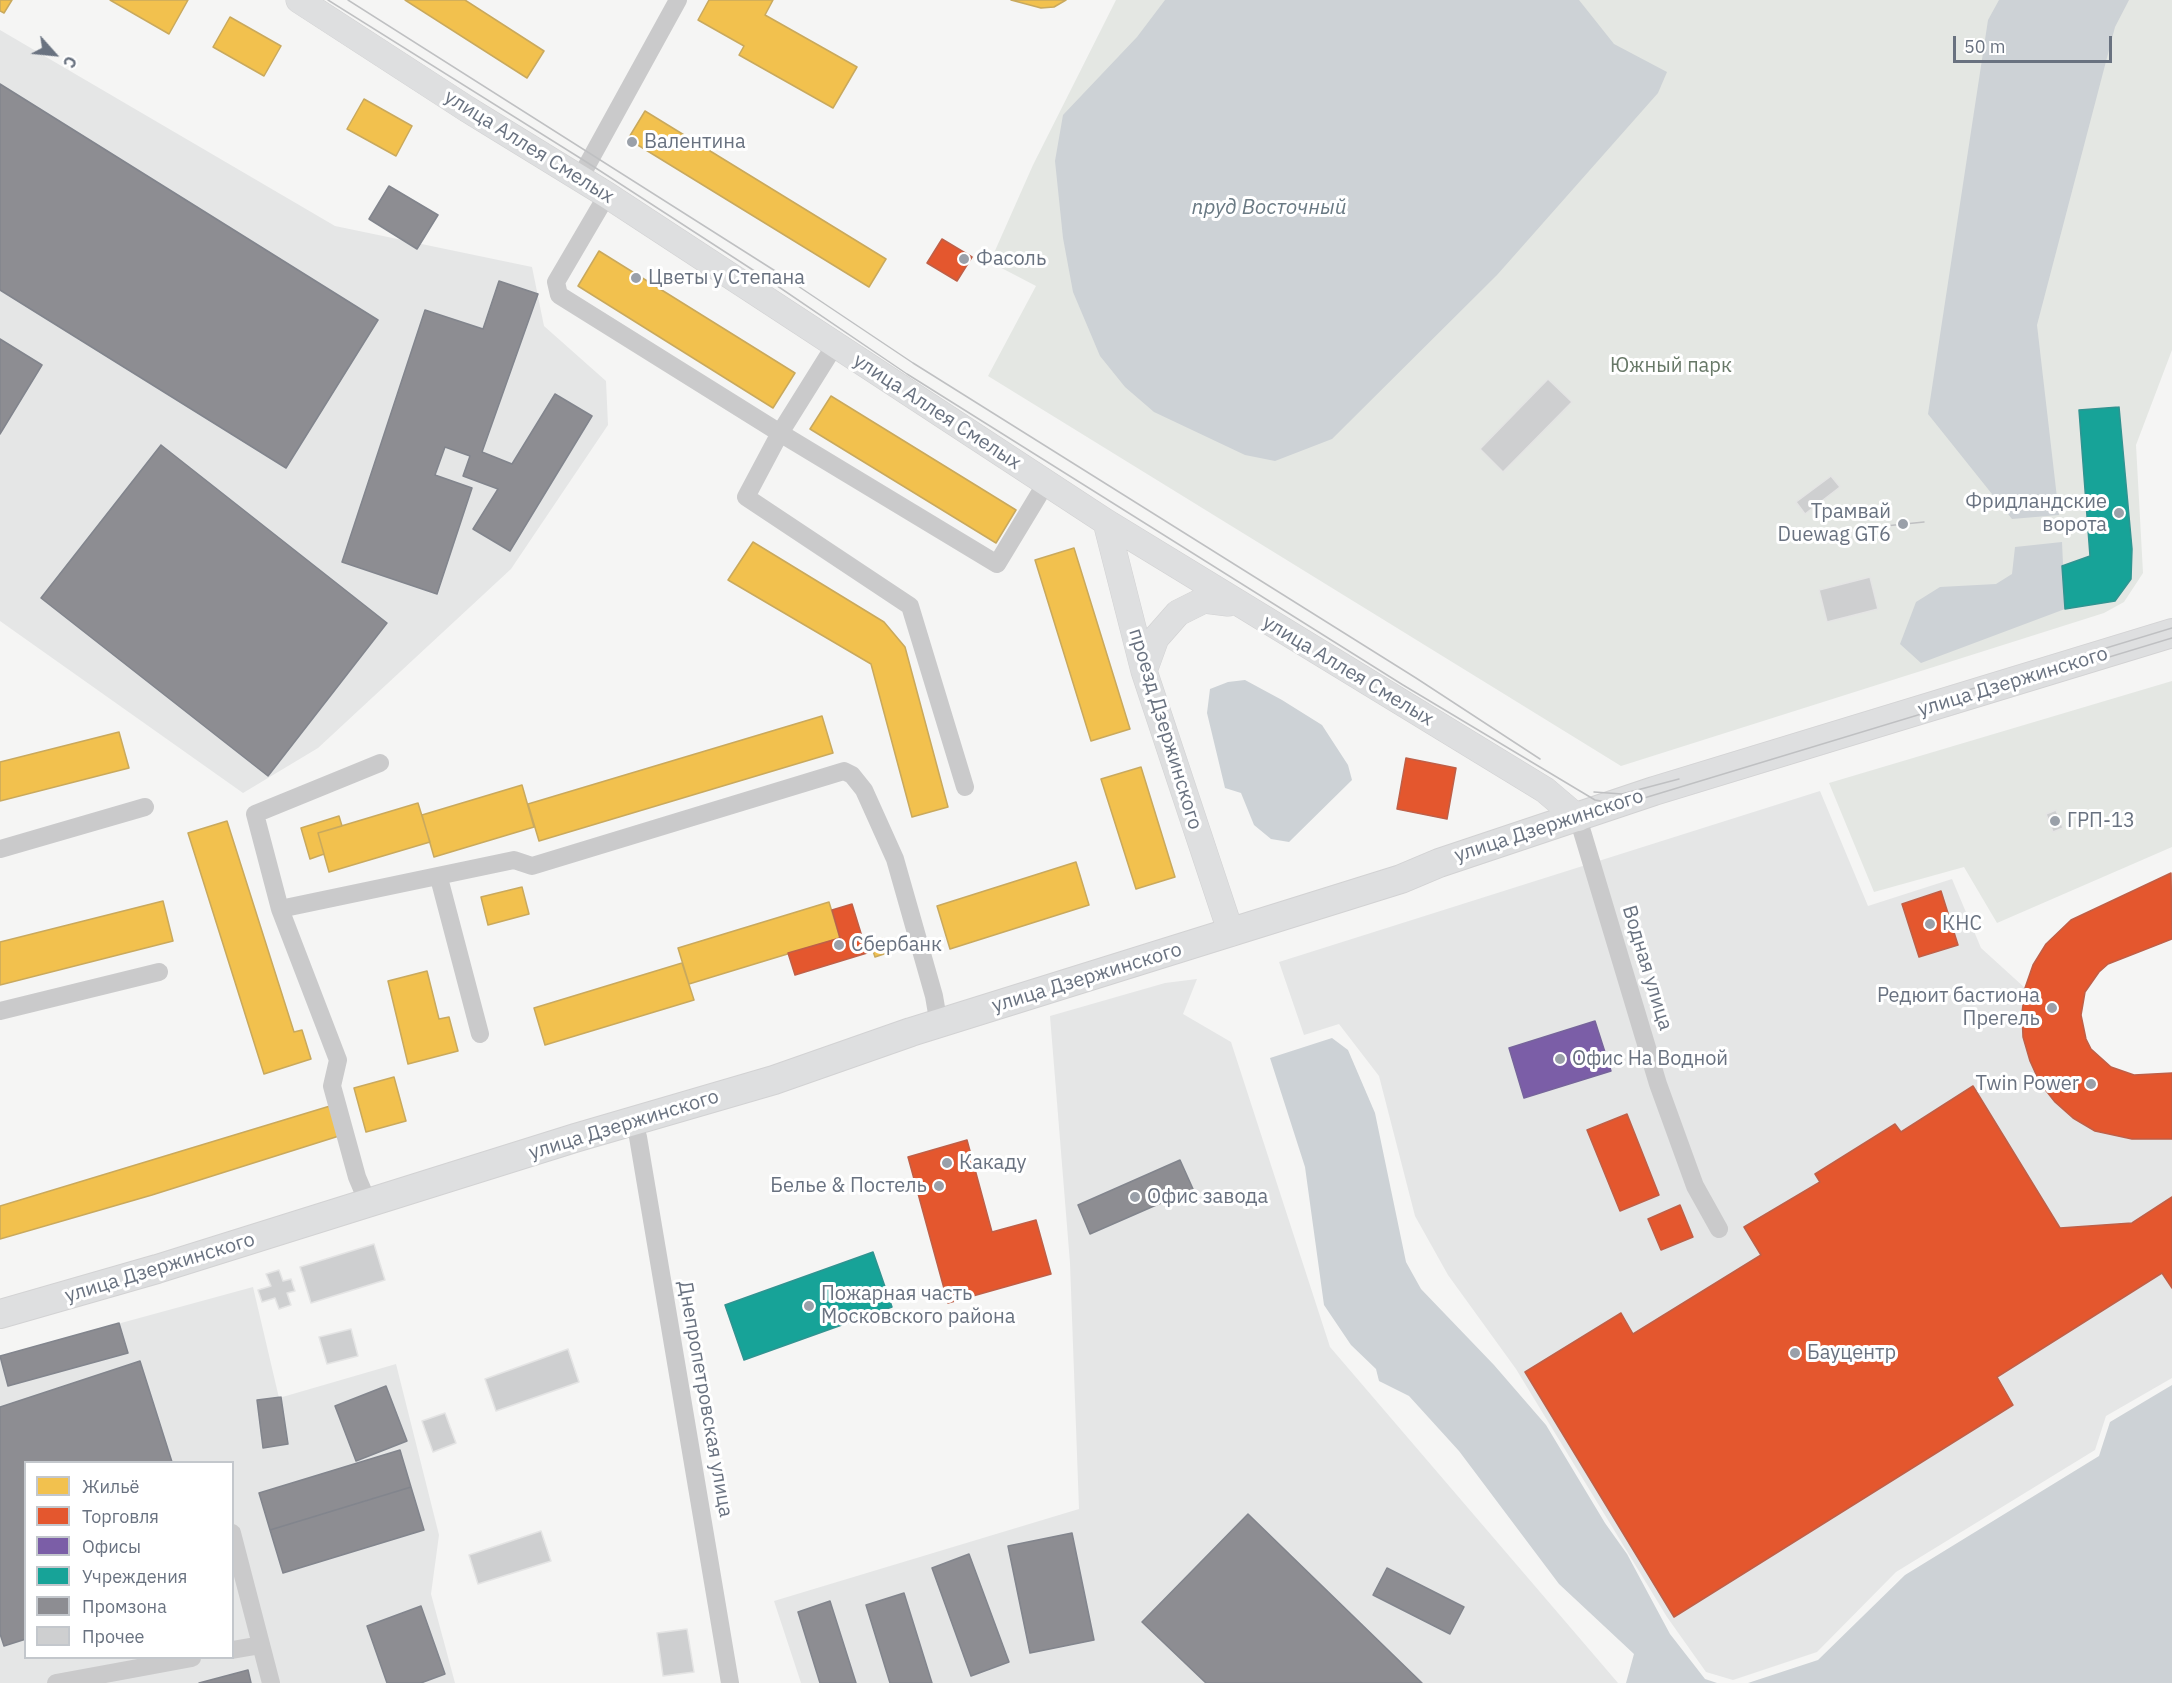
<!DOCTYPE html>
<meta charset="utf-8">
<style>
body{margin:0}
#map{position:relative;width:2172px;height:1683px;overflow:hidden;background:#f5f5f4;font-family:"IBM Plex Sans",sans-serif}
canvas{display:block}
.legend{position:absolute;left:24px;top:1461px;width:210px;height:198px;box-sizing:border-box;background:#fff;border:2px solid #c3c7cc;margin:0;padding:8px 10px;list-style:none;font-size:18px;color:#697280}
.legend li{display:flex;align-items:center;gap:12px;height:30px}
.legend b{width:30px;border:2px solid #c3c7cc}
.north{position:absolute;left:24px;top:24px;width:60px;height:60px;-webkit-text-stroke:4px #fff;paint-order:stroke;rotate:117deg;font-size:16px;font-weight:700;line-height:24px;text-align:center;color:#697280}
.north::after{content:'';display:block;margin:auto;width:21px;height:27px;background:#697280;clip-path:polygon(50% 0,100% 100%,50% 72%,0 100%)}
.scale{position:absolute;left:1953px;top:36px;width:159px;height:27px;box-sizing:border-box;border:3px solid #697280;border-top:0;padding-left:8px;font-size:18px;line-height:21px;white-space:nowrap;color:#697280;-webkit-text-stroke:4px #fff;paint-order:stroke}
</style>
<div id="map">
<canvas width="2172" height="1683"></canvas>
<ul class="legend">
<li><b style="height:16px;background:#f2c14e"></b>Жильё</li>
<li><b style="height:16px;background:#e4572e"></b>Торговля</li>
<li><b style="height:16px;background:#7b5ea7"></b>Офисы</li>
<li><b style="height:16px;background:#17a398"></b>Учреждения</li>
<li><b style="height:16px;background:#8d8d92"></b>Промзона</li>
<li><b style="height:16px;background:#cecfd0"></b>Прочее</li>
</ul>
<div class="north">С</div>
<div class="scale">50 m</div>
</div>
<script>
const c = document.querySelector('canvas').getContext('2d');
c.lineJoin = 'round';
function fillPath(path, color) {
  c.fillStyle = color;
  c.fill(path, 'evenodd');
}
function toPath(rows) {
  const path = new Path2D();
  for (const r of rows) {
    path.moveTo(r[0], r[1]);
    for (let i = 2; i < r.length; i += 2) path.lineTo(r[i], r[i + 1]);
  }
  return path;
}
function stroke(path, color, width, dash) {
  c.strokeStyle = color;
  c.lineWidth = width;
  c.lineCap = dash ? 'butt' : 'round';
  c.setLineDash(dash || []);
  c.stroke(path);
}
function drawText(font, color, halo, rows, align = 'center') {
  c.font = font + ' "IBM Plex Sans",sans-serif';
  c.lineWidth = 6;
  c.setLineDash([]);
  c.textBaseline = 'middle';
  c.strokeStyle = halo;
  c.fillStyle = color;
  for (const [text, x, y, turn = 0] of rows) {
    c.save();
    c.translate(x, y);
    c.rotate((+turn || 0) * Math.PI / 180);
    c.textAlign = isNaN(turn) ? turn : align;
    if (halo) c.strokeText(text, 0, 0);
    c.fillText(text, 0, 0);
    c.restore();
  }
}
const built = toPath([
 [0,30,335,226,532,267,544,326,606,381,608,425,511,569,318,748,243,793,0,621],
 [1820,791,1868,906,1952,879,1981,948,2025,988,2022,1013,2023,1037,2030,1061,2040,1083,2055,1102,2073,1118,2095,1131,2132,1139,2172,1139,2172,1378,2106,1416,2095,1450,1896,1572,1817,1652,1733,1680,1706,1672,1667,1617,1516,1369,1448,1275,1415,1216,1379,1076,1339,1024,1304,1035,1279,962],
 [1197,979,1183,1014,1231,1042,1330,1347,1618,1683,801,1683,774,1601,1079,1509,1070,1263,1050,1016,1165,983],
 [253,1287,279,1398,396,1364,439,1535,431,1594,455,1683,0,1683,0,1356],
 [26,1462,232,1462,232,1658,26,1658]
]);
const green = toPath([
 [1116,0,2172,0,2172,350,2136,445,2143,573,2124,602,2104,613,1621,766,988,376,1036,286,990,262,1033,165],
 [2172,681,2172,847,1997,923,1964,867,1874,892,1829,783]
]);
const water = toPath([
 [1165,0,1579,0,1614,44,1667,72,1658,93,1497,275,1332,439,1275,461,1245,455,1154,412,1125,387,1100,356,1073,292,1063,238,1055,161,1063,115,1137,37],
 [1999,0,2129,0,2115,27,2037,325,2059,515,2012,519,1928,414,1988,20],
 [2062,542,2065,609,1921,663,1900,644,1916,602,1940,587,1996,584,2012,574,2015,547],
 [1245,680,1282,700,1322,725,1348,765,1352,780,1289,842,1271,839,1254,825,1241,793,1225,788,1207,713,1210,689,1228,682],
 [1332,1038,1348,1050,1375,1113,1406,1262,1421,1289,1494,1365,1546,1425,1605,1523,1627,1554,1670,1634,1705,1679,1717,1683,1626,1683,1634,1654,1559,1584,1459,1451,1409,1396,1379,1381,1376,1369,1351,1345,1324,1305,1305,1167,1270,1058],
 [2172,1385,2172,1683,1748,1683,1818,1660,1905,1575,2099,1456,2110,1422]
]);
const homes = toPath([
 [0,0,12,0,4,13,0,11,0,0],
 [110,0,188,0,169,34,110,0],
 [405,0,465,0,544,51,527,78,405,0],
 [709,0,773,0,765,15,857,67,833,108,739,55,744,46,698,20,709,0],
 [1011,0,1066,0,1054,7,1041,8,1011,0],
 [230,17,281,46,264,76,213,47,230,17],
 [364,99,412,126,396,156,347,129,364,99],
 [645,111,886,259,869,287,628,139,645,111],
 [599,251,795,373,773,408,578,286,599,251],
 [831,396,1016,510,996,543,810,429,831,396],
 [753,542,884,622,905,647,948,807,912,817,871,664,728,580,753,542],
 [1074,548,1130,729,1091,741,1035,560,1074,548],
 [822,716,833,753,539,841,528,804,822,716],
 [119,732,129,768,0,801,0,762,119,732],
 [1141,767,1175,877,1136,889,1101,779,1141,767],
 [522,785,534,827,434,857,422,815,522,785],
 [418,803,430,842,329,872,318,833,418,803],
 [339,816,342,826,318,833,324,854,310,859,301,828,339,816],
 [227,821,294,1032,302,1030,311,1059,264,1074,188,833,227,821],
 [1076,862,1089,905,950,949,937,906,1076,862],
 [522,887,529,914,488,925,481,897,522,887],
 [163,901,173,941,0,985,0,942,163,901],
 [829,902,840,938,689,984,678,948,829,902],
 [882,938,887,953,875,957,870,942,882,938],
 [682,963,694,1000,545,1045,534,1008,682,963],
 [427,971,439,1019,449,1017,458,1051,408,1064,388,981,427,971],
 [394,1077,406,1121,366,1132,354,1088,394,1077],
 [330,1106,339,1136,152,1195,0,1239,0,1206,330,1106]
]);
const shops = toPath([
 [942,239,972,257,957,281,927,263,942,239],
 [1406,758,1456,768,1447,819,1397,809,1406,758],
 [2171,873,2172,939,2108,964,2099,972,2085,992,2081,1015,2086,1039,2091,1049,2111,1067,2134,1075,2172,1073,2172,1139,2132,1139,2095,1131,2073,1118,2055,1102,2040,1083,2030,1061,2023,1037,2022,1013,2025,988,2033,965,2046,944,2071,920,2171,873],
 [1941,891,1958,945,1919,957,1902,904,1941,891],
 [852,904,867,953,795,975,788,953,840,938,832,910,852,904],
 [1973,1086,2060,1228,2132,1223,2172,1197,2172,1288,2162,1273,1997,1377,2013,1405,1674,1617,1525,1372,1621,1313,1633,1334,1761,1255,1744,1227,1820,1182,1815,1174,1895,1124,1901,1132,1973,1086],
 [1627,1114,1659,1195,1620,1211,1587,1130,1627,1114],
 [967,1140,992,1232,1036,1220,1051,1274,948,1303,908,1157,967,1140],
 [1680,1205,1693,1237,1661,1250,1648,1219,1680,1205]
]);
const offices = toPath([
 [1595,1021,1611,1071,1524,1098,1509,1048,1595,1021]
]);
const public = toPath([
 [2119,407,2132,549,2131,579,2115,601,2065,609,2062,566,2090,556,2079,410,2119,407],
 [873,1252,892,1307,744,1360,725,1305,873,1252]
]);
const industry = toPath([
 [0,84,378,320,286,468,0,290,0,84],
 [389,186,438,215,417,249,369,219,389,186],
 [499,281,538,294,482,452,512,464,555,394,592,416,510,551,473,529,498,489,463,476,470,456,445,447,435,475,472,488,437,594,342,562,425,310,483,329,499,281],
 [0,339,42,365,0,434,0,339],
 [161,445,387,623,268,776,41,598,161,445],
 [1180,1160,1193,1189,1090,1234,1078,1205,1180,1160],
 [119,1323,128,1353,8,1386,0,1356,119,1323],
 [140,1361,172,1462,26,1462,26,1639,4,1646,0,1634,0,1407,140,1361],
 [386,1386,407,1441,356,1461,335,1406,386,1386],
 [281,1397,288,1444,263,1448,257,1400,281,1397],
 [400,1450,411,1487,270,1530,259,1493,400,1450],
 [411,1487,424,1530,283,1573,270,1530,411,1487],
 [1248,1514,1422,1683,1206,1683,1142,1622,1248,1514],
 [1072,1533,1094,1640,1030,1653,1008,1546,1072,1533],
 [969,1554,1009,1662,971,1676,932,1568,969,1554],
 [1387,1568,1464,1607,1450,1634,1373,1595,1387,1568],
 [904,1593,932,1683,890,1683,866,1605,904,1593],
 [830,1601,856,1683,820,1683,798,1612,830,1601],
 [421,1606,445,1674,421,1683,387,1683,367,1626,421,1606],
 [248,1670,251,1683,199,1683,248,1670]
]);
const building = toPath([
 [1548,379,1572,402,1503,472,1480,449,1548,379],
 [1831,476,1840,487,1805,514,1796,502,1831,476],
 [1870,577,1878,609,1827,622,1819,590,1870,577],
 [2056,810,2063,828,2053,832,2046,814,2056,810],
 [374,1244,385,1280,311,1303,300,1267,374,1244],
 [279,1270,283,1281,291,1279,295,1291,287,1293,291,1305,279,1309,275,1298,262,1302,258,1290,271,1286,266,1274,279,1270],
 [351,1329,358,1356,327,1364,319,1337,351,1329],
 [568,1349,579,1382,496,1411,485,1379,568,1349],
 [445,1413,456,1443,433,1452,422,1421,445,1413],
 [541,1531,551,1561,478,1584,469,1555,541,1531],
 [687,1629,694,1672,663,1676,657,1633,687,1629]
]);
const minor = toPath([
 [580,178,678,0],
 [607,195,556,282,559,295,780,433,997,564,1046,483],
 [835,345,780,433,746,497,910,606,965,787],
 [1578,818,1658,1084,1695,1186,1719,1229],
 [0,849,145,807],
 [439,878,480,1034],
 [280,909,255,814,380,763],
 [0,1011,159,972],
 [633,1122,638,1137,730,1683],
 [368,1203,357,1177,332,1086,338,1060,280,909,514,860,532,866,844,771,852,775,864,790,895,859,934,996,939,1025],
 [232,1533,271,1683],
 [232,1650,261,1645],
 [56,1683,192,1658]
]);
const secondary = toPath([
 [299,0,467,109,607,195,1106,522,1545,790,1578,818],
 [1106,522,1144,671,1231,933],
 [1144,671,1156,638,1178,613,1204,600,1228,603,1230,599]
]);
const primary = toPath([
 [0,1314,157,1269,575,1138,774,1080,911,1032,1401,879,1439,863,1654,791,2172,633]
]);
const tram = toPath([
 [328,0,588,163,773,283,907,374,1403,685,1595,800,1619,804,1631,802,2172,638],
 [348,0,780,274,913,363,1416,678,1540,759],
 [1866,528,1924,522],
 [1922,704,2172,628],
 [1594,792,1622,794,1679,779]
]);
const markers = [
 [632,142,6,"#9aa0a9"],
 [964,259,6,"#9aa0a9"],
 [636,278,6,"#9aa0a9"],
 [2119,513,6,"#9aa0a9"],
 [1903,524,6,"#9aa0a9"],
 [2055,821,6,"#9aa0a9"],
 [1930,924,6,"#9aa0a9"],
 [839,945,6,"#9aa0a9"],
 [2052,1008,6,"#9aa0a9"],
 [1560,1059,6,"#9aa0a9"],
 [2091,1084,6,"#9aa0a9"],
 [947,1163,6,"#9aa0a9"],
 [939,1186,6,"#9aa0a9"],
 [1135,1197,6,"#9aa0a9"],
 [809,1306,6,"#9aa0a9"],
 [1795,1353,6,"#9aa0a9"]
];
const poiNames = [
 ["Валентина",644,142],
 ["Фасоль",976,259],
 ["Цветы у Степана",648,278],
 ["Фридландские",2107,502,"right"],
 ["ворота",2107,525,"right"],
 ["Трамвай",1891,512,"right"],
 ["Duewag GT6",1891,535,"right"],
 ["ГРП-13",2067,821],
 ["КНС",1942,924],
 ["Сбербанк",851,945],
 ["Редюит бастиона",2040,996,"right"],
 ["Прегель",2040,1019,"right"],
 ["Офис На Водной",1572,1059],
 ["Twin Power",2079,1084,"right"],
 ["Какаду",959,1163],
 ["Белье & Постель",927,1186,"right"],
 ["Офис завода",1147,1197],
 ["Пожарная часть",821,1294],
 ["Московского района",821,1317],
 ["Бауцентр",1807,1353]
];
const streetNames = [
 ["улица Аллея Смелых",529,147,32],
 ["улица Аллея Смелых",937,412,33],
 ["улица Аллея Смелых",1348,671,31],
 ["улица Дзержинского",2013,682,-17],
 ["проезд Дзержинского",1165,729,73],
 ["улица Дзержинского",1549,826,-18],
 ["Водная улица",1647,968,73],
 ["улица Дзержинского",1087,978,-17],
 ["улица Дзержинского",624,1125,-17],
 ["улица Дзержинского",160,1268,-17],
 ["Днепропетровская улица",705,1399,80]
];
const parkNames = [
 ["Южный парк",1671,366]
];
const waterNames = [
 ["пруд Восточный",1269,208]
];
fillPath(built, '#e5e6e6');
fillPath(green, '#e4e7e3');
fillPath(water, '#cdd2d6');
fillPath(homes, '#f2c14e');
stroke(homes, '#c9a95d', 1.5);
fillPath(shops, '#e4572e');
stroke(shops, '#bf5f47', 1.5);
fillPath(offices, '#7b5ea7');
stroke(offices, '#76649b', 1.5);
fillPath(public, '#17a398');
stroke(public, '#309491', 1.5);
fillPath(industry, '#8d8d92');
stroke(industry, '#82858d', 1.5);
fillPath(building, '#cecfd0');
stroke(building, '#e4e4e4', 1.5);
stroke(secondary, '#d1d1d2', 27);
stroke(primary, '#d2d2d3', 30);
stroke(minor, '#cacacb', 18);
stroke(secondary, '#dedfe0', 26);
stroke(primary, '#dedfe0', 28);
stroke(tram, '#bfc0c2', 1.5);
for (const [x, y, r, color] of markers) {
  const dot = new Path2D();
  dot.arc(x, y, r, 0, 2 * Math.PI);
  c.fillStyle = color;
  c.fill(dot);
  stroke(dot, '#fff', 2);
}
drawText('20px', '#697280', '#fff', poiNames, 'left');
drawText('20px', '#697280', '#fff', streetNames);
drawText('20px', '#677867', '#fff', parkNames);
drawText('italic 21px', '#697983', '#fff', waterNames);
</script>
